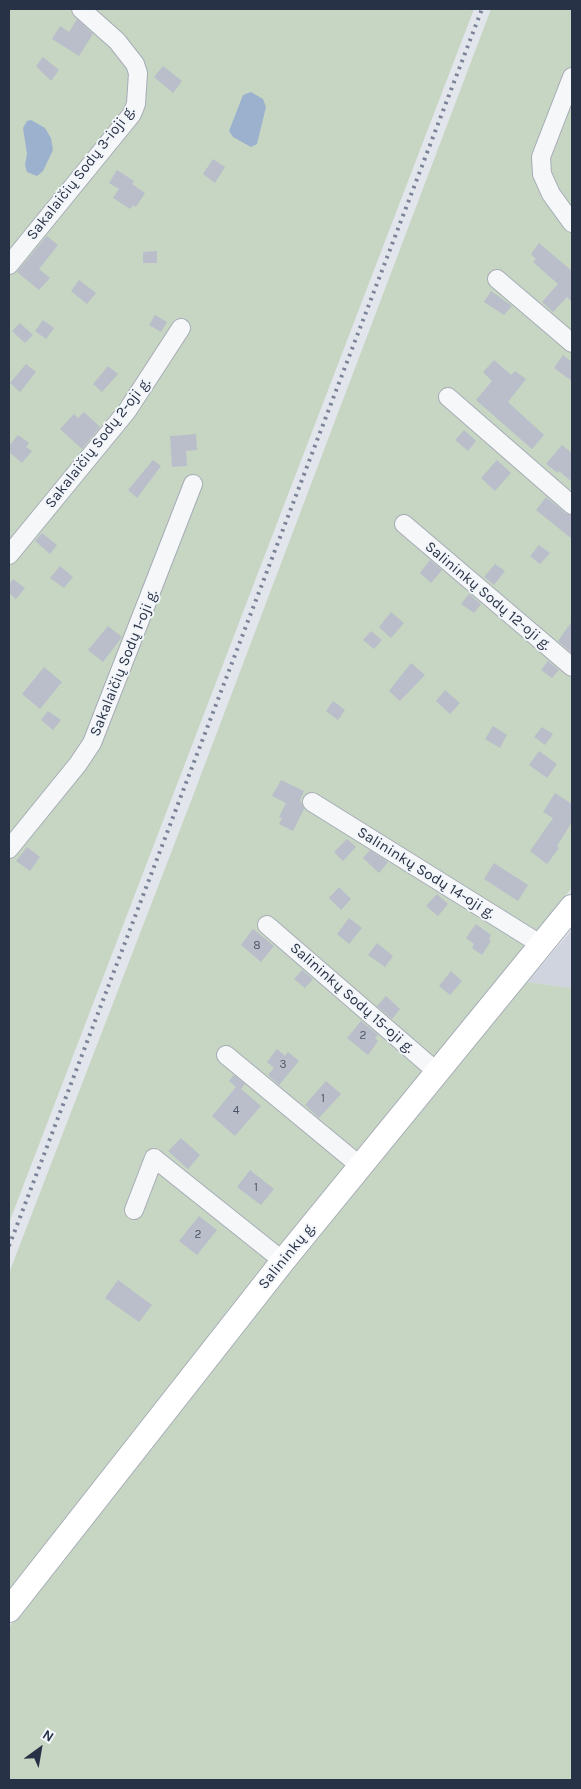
<!DOCTYPE html>
<meta charset="utf-8">
<style>
body{margin:0}
#map{position:relative;width:581px;height:1789px;overflow:hidden;background:#e2e5ec;font-family:Karla,sans-serif}
canvas{display:block}
.frame{position:absolute;inset:0;border:10px solid #283246;pointer-events:none}
.north{position:absolute;left:15px;top:1724px;width:50px;height:50px;-webkit-text-stroke:4px #f2f5f9;paint-order:stroke;rotate:32deg;font-size:14px;font-weight:700;line-height:20px;text-align:center;color:#283246}
.north::after{content:'';display:block;margin:auto;width:18px;height:22px;background:#283246;clip-path:polygon(50% 0,100% 100%,50% 72%,0 100%)}
</style>
<div id="map">
<canvas width="581" height="1789"></canvas>
<div class="frame"></div>
<div class="north">N</div>
</div>
<script>
const c = document.querySelector('canvas').getContext('2d');
c.lineJoin = 'round';
function fillPath(path, color) {
  c.fillStyle = color;
  c.fill(path, 'evenodd');
}
function toPath(rows) {
  const path = new Path2D();
  for (const r of rows) {
    path.moveTo(r[0], r[1]);
    for (let i = 2; i < r.length; i += 2) path.lineTo(r[i], r[i + 1]);
  }
  return path;
}
function stroke(path, color, width, dash) {
  c.strokeStyle = color;
  c.lineWidth = width;
  c.lineCap = dash ? 'butt' : 'round';
  c.setLineDash(dash || []);
  c.stroke(path);
}
function drawText(font, color, halo, rows, align = 'center') {
  c.font = font + ' Karla,sans-serif';
  c.lineWidth = 4;
  c.setLineDash([]);
  c.textBaseline = 'middle';
  c.strokeStyle = halo;
  c.fillStyle = color;
  for (const [text, x, y, turn = 0] of rows) {
    c.save();
    c.translate(x, y);
    c.rotate((+turn || 0) * Math.PI / 180);
    c.textAlign = isNaN(turn) ? turn : align;
    if (halo) c.strokeText(text, 0, 0);
    c.fillText(text, 0, 0);
    c.restore();
  }
}
const built = toPath([
 [572,930,572,988,527,982]
]);
const green = toPath([
 [9,9,474,9,9,1223],
 [491,9,572,9,572,888,170,1385,9,1594,9,1273,191,801],
 [527,982,572,988,572,1780,9,1780,9,1627,393,1140]
]);
const water = toPath([
 [251,92,263,99,266,107,257,144,251,147,233,137,229,131,243,95],
 [31,120,45,128,51,138,53,150,43,171,37,176,27,172,25,165,27,154,23,128,27,121]
]);
const building = toPath([
 [77,19,93,34,79,56,52,39,60,26,69,32],
 [43,57,59,70,51,81,36,66],
 [163,66,182,81,173,93,154,77],
 [213,159,225,167,215,183,203,174],
 [117,170,134,181,132,184,145,193,136,207,133,205,130,209,113,198,119,189,109,183],
 [47,236,58,245,39,269,50,278,39,290,17,272],
 [539,243,572,271,572,302,567,297,553,312,542,302,558,284,533,262,536,259,531,254],
 [157,251,157,263,143,263,143,252],
 [79,280,96,293,87,304,71,291],
 [491,291,512,306,504,315,484,302],
 [155,315,167,322,161,332,149,325],
 [43,320,54,328,46,339,35,331],
 [20,323,33,335,25,343,12,331],
 [563,355,572,362,572,381,554,368],
 [494,360,511,375,515,371,526,379,508,402,544,435,532,449,476,400,492,381,483,372],
 [26,364,36,372,20,392,10,383],
 [108,366,118,374,102,392,93,384],
 [84,412,100,427,82,449,60,429,74,414,78,418],
 [464,430,476,441,468,451,455,440],
 [196,434,197,450,186,451,187,466,172,467,170,436],
 [18,435,29,443,26,447,32,451,22,463,9,452,9,446],
 [562,445,572,453,572,482,559,471,558,473,546,464],
 [153,460,161,466,137,498,128,490],
 [497,460,511,473,495,491,481,478],
 [546,497,565,513,572,515,572,539,536,510],
 [42,533,57,545,50,554,35,541],
 [539,545,550,553,540,564,530,556],
 [430,560,442,570,431,583,420,573],
 [495,564,505,571,494,585,484,577],
 [60,566,73,577,64,588,50,578],
 [13,579,25,588,16,599,9,593,9,585],
 [469,594,481,604,474,613,461,604],
 [391,612,404,623,391,638,379,627],
 [572,621,572,653,558,641],
 [108,626,122,637,103,662,88,650],
 [371,631,382,640,374,649,363,640],
 [548,661,559,670,552,678,541,670],
 [411,663,425,675,400,701,389,691],
 [44,667,62,682,40,709,22,694],
 [445,690,460,703,450,714,436,701],
 [333,701,345,710,338,720,326,711],
 [48,711,61,720,53,730,41,720],
 [493,726,507,735,500,748,485,739],
 [542,727,553,734,545,745,534,737],
 [539,751,557,764,547,778,529,765],
 [281,780,304,791,300,800,304,809,293,831,279,824,282,818,279,817,286,803,272,796],
 [555,793,572,804,572,822,557,846,559,848,547,864,530,851,553,818,543,812],
 [347,839,356,847,343,861,334,852],
 [27,847,40,857,30,871,16,861],
 [370,850,388,862,379,873,363,858],
 [494,863,528,885,518,901,484,879],
 [339,887,351,899,341,910,329,898],
 [437,894,448,904,438,916,426,906],
 [349,918,362,928,349,944,337,934],
 [476,924,491,935,489,939,491,941,482,955,472,948,474,944,466,938],
 [253,929,274,946,261,962,241,945],
 [377,943,393,956,385,967,368,955],
 [302,970,313,979,305,988,294,979],
 [451,971,462,981,450,995,439,986],
 [386,996,400,1009,392,1019,377,1006],
 [361,1021,378,1035,375,1038,378,1041,368,1055,347,1038],
 [277,1049,285,1056,288,1052,299,1061,279,1085,268,1075,274,1068,267,1062],
 [234,1075,245,1084,241,1089,261,1106,235,1136,212,1116,236,1087,229,1081],
 [326,1081,341,1094,319,1118,305,1105],
 [181,1138,200,1155,188,1169,168,1151],
 [250,1170,274,1189,261,1205,237,1187],
 [199,1216,217,1230,197,1255,179,1241],
 [118,1280,152,1305,139,1322,105,1298]
]);
const street = toPath([
 [572,77,541,157,542,174,551,194,572,223],
 [9,265,132,114,136,104,138,73,135,64,117,41,81,9],
 [497,279,572,343],
 [448,397,572,505],
 [404,524,572,667],
 [9,555,127,411,181,328],
 [312,802,540,944],
 [9,849,78,764,92,743,193,484],
 [267,925,436,1071],
 [226,1055,359,1165],
 [134,1210,154,1158,283,1261]
]);
const secondary = toPath([
 [9,1610,283,1261,572,907]
]);
const rail = toPath([
 [9,1246,482,9]
]);
const numberNames = [
 ["8",257,946],
 ["2",363,1036],
 ["3",283,1065],
 ["1",323,1099],
 ["4",236,1111],
 ["1",256,1188],
 ["2",198,1235]
];
const streetNames = [
 ["Sakalaičių Sodų 3-ioji g.",81,173,-52],
 ["Sakalaičių Sodų 2-oji g.",98,443,-52],
 ["Salininkų Sodų 12-oji g.",488,596,40],
 ["Sakalaičių Sodų 1-oji g.",124,663,-68],
 ["Salininkų Sodų 14-oji g.",426,873,32],
 ["Salininkų Sodų 15-oji g.",352,998,41],
 ["Salininkų g.",287,1256,-51]
];
fillPath(built, '#d0d4de');
fillPath(green, '#c7d6c3');
fillPath(water, '#9bb1ce');
fillPath(building, '#b9beca');
stroke(street, '#a6acb7', 20);
stroke(secondary, '#a6acb7', 26);
stroke(street, '#f6f7f9', 18);
stroke(secondary, '#fff', 24);
stroke(rail, '#7a8397', 4, [2.5, 5]);
drawText('12px', '#4c5567', null, numberNames);
drawText('15px', '#283246', '#f2f5f9', streetNames);
</script>
